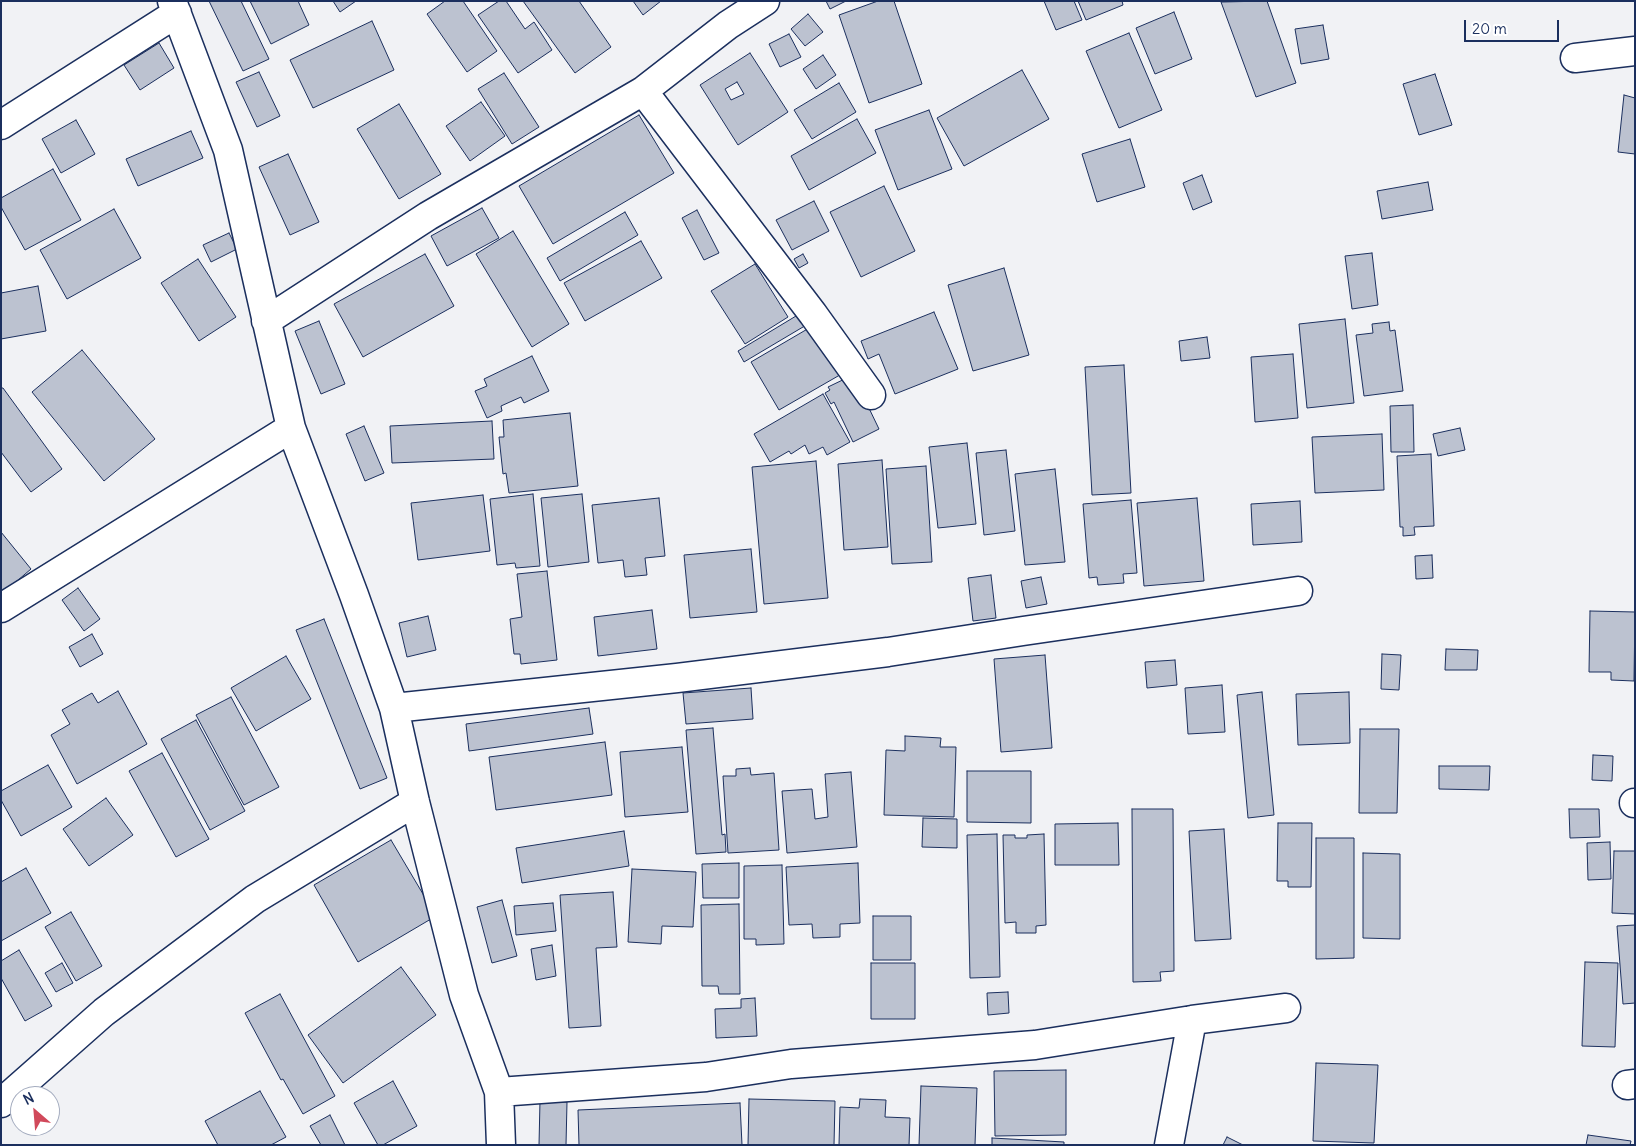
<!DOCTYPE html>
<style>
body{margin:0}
#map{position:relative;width:1636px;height:1146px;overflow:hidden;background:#f1f2f5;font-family:Delius,sans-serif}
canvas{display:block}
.frame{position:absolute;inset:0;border:2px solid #1b2f5e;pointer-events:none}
.north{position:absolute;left:10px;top:1086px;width:50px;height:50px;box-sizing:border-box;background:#fff;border:1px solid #a4acbf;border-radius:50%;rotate:333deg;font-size:14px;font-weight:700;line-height:20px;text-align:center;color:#1b2f5e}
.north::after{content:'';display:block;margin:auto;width:18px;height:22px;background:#d1495b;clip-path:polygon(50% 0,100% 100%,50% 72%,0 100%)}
.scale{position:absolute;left:1464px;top:20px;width:95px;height:22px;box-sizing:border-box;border:2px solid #1b2f5e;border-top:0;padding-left:6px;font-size:15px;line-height:18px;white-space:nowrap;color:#1b2f5e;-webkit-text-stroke:4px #fff;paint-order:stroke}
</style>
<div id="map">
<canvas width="1636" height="1146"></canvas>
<div class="frame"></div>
<div class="north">N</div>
<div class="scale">20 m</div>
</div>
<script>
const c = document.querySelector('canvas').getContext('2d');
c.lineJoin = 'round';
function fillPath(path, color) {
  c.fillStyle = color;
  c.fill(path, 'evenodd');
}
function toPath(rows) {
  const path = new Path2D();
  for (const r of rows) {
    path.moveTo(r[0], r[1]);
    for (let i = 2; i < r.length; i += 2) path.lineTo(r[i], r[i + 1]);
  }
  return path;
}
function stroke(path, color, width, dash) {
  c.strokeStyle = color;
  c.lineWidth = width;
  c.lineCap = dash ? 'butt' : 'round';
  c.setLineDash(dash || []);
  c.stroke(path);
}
const building = toPath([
 [209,1,241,1,269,59,243,71,209,1],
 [250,1,298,1,309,25,271,44,250,1],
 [333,1,356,1,340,12,333,1],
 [445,1,463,1,497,51,467,72,427,14,445,1],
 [499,1,506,1,525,29,534,22,552,50,518,73,478,15,499,1],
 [523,1,579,1,611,47,575,73,523,1],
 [633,1,661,1,643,15,633,1],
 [826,1,846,1,830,9,826,1],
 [878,1,894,1,922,84,869,103,839,15,878,1],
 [1044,1,1074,1,1082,20,1056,30,1044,1],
 [1078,1,1122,1,1123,5,1086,20,1078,1],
 [1267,1,1296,83,1256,97,1221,2,1267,1],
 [1174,12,1192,59,1155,74,1136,28,1174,12],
 [808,14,823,32,805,46,791,29,808,14],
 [372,21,394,70,313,108,290,60,372,21],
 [1323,25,1329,59,1301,64,1295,29,1323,25],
 [1129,33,1162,110,1119,128,1086,51,1129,33],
 [789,34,801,57,780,67,769,44,789,34],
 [159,43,174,68,140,90,124,65,159,43],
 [750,53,788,112,738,145,700,85,750,53],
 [737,82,744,94,731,100,725,89,737,82],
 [823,55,836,75,816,89,803,69,823,55],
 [1022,70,1049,119,964,166,937,118,1022,70],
 [259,72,280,116,257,127,236,82,259,72],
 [504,73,539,127,512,144,478,89,504,73],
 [1435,74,1452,125,1419,135,1403,84,1435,74],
 [839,83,856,112,812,139,794,110,839,83],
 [1624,95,1635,98,1635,154,1618,152,1624,95],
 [481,102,505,136,470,161,446,126,481,102],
 [399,104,441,174,399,199,357,129,399,104],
 [929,110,952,169,898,190,875,130,929,110],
 [639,115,674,173,553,244,519,186,639,115],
 [857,119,876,153,809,190,791,156,857,119],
 [76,120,95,154,61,173,42,139,76,120],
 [191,131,203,158,138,186,126,159,191,131],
 [1130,139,1145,187,1097,202,1082,154,1130,139],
 [288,154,319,222,290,235,259,167,288,154],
 [53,169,81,220,25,250,1,207,1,198,53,169],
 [1202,175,1212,202,1193,210,1183,183,1202,175],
 [1428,182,1433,210,1382,219,1377,191,1428,182],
 [884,186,915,251,861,277,830,212,884,186],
 [814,201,829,231,792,250,776,220,814,201],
 [482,208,499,238,447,266,431,236,482,208],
 [114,209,141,258,67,299,40,250,114,209],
 [697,210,719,253,704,260,682,218,697,210],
 [625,212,638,235,560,281,547,258,625,212],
 [513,231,569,324,532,347,476,254,513,231],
 [229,233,237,249,211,262,203,245,229,233],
 [641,241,662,278,585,321,564,283,641,241],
 [1372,253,1378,305,1352,309,1345,256,1372,253],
 [425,254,454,306,363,357,334,304,425,254],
 [803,254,808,263,799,268,794,259,803,254],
 [198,259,236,317,199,341,161,283,198,259],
 [755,264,788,317,745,344,711,291,755,264],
 [1004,268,1029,355,973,371,948,285,1004,268],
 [38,286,46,331,1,339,1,293,38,286],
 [934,312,958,369,895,394,879,354,868,359,861,341,934,312],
 [801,313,808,324,744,362,738,351,801,313],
 [1345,319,1354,403,1307,408,1299,324,1345,319],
 [319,321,345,384,321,394,295,331,319,321],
 [1389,322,1390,331,1395,330,1403,391,1364,396,1356,335,1373,333,1372,324,1389,322],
 [816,324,845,372,779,410,751,362,816,324],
 [1207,337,1210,358,1181,361,1179,341,1207,337],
 [82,350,155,439,104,481,32,392,82,350],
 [1293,354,1298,418,1255,422,1251,357,1293,354],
 [532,356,549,391,524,403,521,397,501,406,502,411,487,418,475,391,487,386,484,379,532,356],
 [1124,365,1131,493,1092,495,1085,367,1124,365],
 [853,375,879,429,853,442,834,402,831,404,825,393,830,390,828,387,853,375],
 [1,388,3,388,62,469,31,492,1,452,1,388],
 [823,394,850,442,827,455,823,447,809,454,805,445,791,454,789,451,770,462,754,434,823,394],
 [1413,405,1414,452,1391,452,1390,406,1413,405],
 [570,413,578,486,509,493,506,473,503,474,499,437,504,437,503,420,570,413],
 [492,421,494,459,392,463,390,426,492,421],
 [364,426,384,473,365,481,346,434,364,426],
 [1460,428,1465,450,1438,456,1433,434,1460,428],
 [1382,434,1384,490,1315,493,1312,437,1382,434],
 [967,443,976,524,938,528,929,447,967,443],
 [1006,450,1015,531,984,535,976,453,1006,450],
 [1431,454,1434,526,1414,527,1415,535,1403,536,1403,527,1400,527,1397,456,1431,454],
 [882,460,888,547,844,550,838,464,882,460],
 [816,461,828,598,764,604,752,467,816,461],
 [926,466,932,562,892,564,886,469,926,466],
 [1055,469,1065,562,1025,565,1015,474,1055,469],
 [533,494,540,566,516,568,515,563,497,565,490,499,533,494],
 [582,494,589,562,548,567,541,498,582,494],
 [483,495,490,551,418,560,411,503,483,495],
 [659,498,665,556,645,558,647,575,625,577,623,560,598,563,592,505,659,498],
 [1197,498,1204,581,1144,586,1137,503,1197,498],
 [1131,500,1137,573,1123,574,1124,583,1098,585,1097,577,1089,578,1083,504,1131,500],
 [1300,501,1302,542,1253,545,1251,504,1300,501],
 [1,532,31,569,4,592,1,589,1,532],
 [751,549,757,612,690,618,684,555,751,549],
 [1432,555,1433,578,1416,579,1415,556,1432,555],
 [547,571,557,660,521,664,520,654,514,654,510,619,522,617,517,574,547,571],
 [991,575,996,618,973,621,968,578,991,575],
 [1041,577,1047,604,1026,608,1021,581,1041,577],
 [78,588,100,619,84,631,62,600,78,588],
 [652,610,657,649,598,656,594,617,652,610],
 [1590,611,1635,612,1634,681,1611,680,1611,672,1589,672,1590,611],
 [428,616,436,650,407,657,399,623,428,616],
 [324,619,387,778,360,789,296,630,324,619],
 [92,634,103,654,80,667,69,647,92,634],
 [1446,649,1478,650,1477,670,1445,670,1446,649],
 [1382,654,1401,655,1399,690,1381,689,1382,654],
 [1045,655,1052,748,1001,752,994,659,1045,655],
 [286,656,311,699,256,731,231,688,286,656],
 [1175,660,1177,685,1147,688,1145,662,1175,660],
 [1222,685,1225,732,1188,734,1185,688,1222,685],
 [751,688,753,719,686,724,683,693,751,688],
 [118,691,147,744,77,784,51,735,70,724,62,710,92,693,98,703,118,691],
 [1262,692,1274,815,1248,818,1237,695,1262,692],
 [1349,692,1350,743,1298,745,1296,694,1349,692],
 [231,697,279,787,244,805,196,715,231,697],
 [589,708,593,734,469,751,466,724,589,708],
 [196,720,245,811,210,830,161,739,196,720],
 [713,728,722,835,725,834,726,852,696,854,686,730,713,728],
 [1360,729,1399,729,1397,813,1359,813,1360,729],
 [905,736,941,738,940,747,956,747,954,817,884,815,886,750,905,751,905,736],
 [605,742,612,795,496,810,489,757,605,742],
 [682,747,688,812,625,817,620,752,682,747],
 [162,753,209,839,176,857,129,771,162,753],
 [1593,755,1613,756,1612,781,1592,780,1593,755],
 [48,765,72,807,21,836,1,800,1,791,48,765],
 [1439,766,1490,766,1489,790,1439,789,1439,766],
 [750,768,751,775,774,773,779,850,728,853,723,776,736,776,736,769,750,768],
 [967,771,1031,771,1031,823,967,822,967,771],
 [851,772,857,847,787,853,782,791,812,789,815,819,828,817,825,774,851,772],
 [106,798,133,835,89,866,63,829,106,798],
 [1132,809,1173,809,1174,971,1160,972,1161,981,1133,982,1132,809],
 [1569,809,1599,809,1600,837,1570,838,1569,809],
 [923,818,957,819,957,848,922,847,923,818],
 [1118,823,1119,865,1055,865,1055,824,1118,823],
 [1278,823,1312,823,1311,887,1288,887,1288,881,1277,881,1278,823],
 [1224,829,1231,939,1195,941,1189,831,1224,829],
 [624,831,629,866,522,883,516,848,624,831],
 [997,834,1000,977,970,978,967,835,997,834],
 [1044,834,1046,925,1036,926,1036,933,1016,933,1016,922,1005,923,1003,835,1015,835,1015,838,1027,838,1027,835,1044,834],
 [1316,838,1354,838,1354,958,1316,959,1316,838],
 [391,840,436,916,358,962,314,885,391,840],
 [1610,842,1611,879,1588,880,1587,843,1610,842],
 [1614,851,1635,851,1635,914,1612,913,1614,851],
 [1363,853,1400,854,1400,939,1363,938,1363,853],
 [739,863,739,898,703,898,702,864,739,863],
 [858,863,860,923,840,924,840,937,813,938,812,924,789,925,786,867,858,863],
 [782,865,784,944,756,945,756,939,744,939,744,866,782,865],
 [26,868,51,913,1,941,1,882,26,868],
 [632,869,696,872,693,927,662,926,661,944,628,942,632,869],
 [613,892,617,947,596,948,601,1026,569,1028,560,895,613,892],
 [502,900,517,956,492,963,477,907,502,900],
 [553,903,556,931,516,935,514,906,553,903],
 [739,904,740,994,719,994,718,986,702,986,701,905,739,904],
 [71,912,102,966,76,981,45,927,71,912],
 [873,916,911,916,911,960,873,960,873,916],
 [1635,925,1635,1003,1623,1004,1617,926,1635,925],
 [552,945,556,976,536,980,531,949,552,945],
 [19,950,52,1006,25,1021,1,978,1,961,19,950],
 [1585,962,1618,963,1615,1047,1582,1046,1585,962],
 [62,963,73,983,56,992,45,973,62,963],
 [871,963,915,963,915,1019,871,1019,871,963],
 [401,967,436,1015,343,1083,308,1035,401,967],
 [1008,992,1009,1013,988,1015,987,993,1008,992],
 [280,994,335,1096,303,1114,283,1079,281,1080,245,1013,280,994],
 [755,998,757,1036,716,1038,715,1009,741,1008,741,999,755,998],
 [1316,1063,1378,1065,1374,1143,1313,1141,1316,1063],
 [1066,1070,1066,1135,995,1136,994,1071,1066,1070],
 [393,1081,417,1126,383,1145,378,1145,354,1103,393,1081],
 [921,1086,977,1088,975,1145,919,1145,921,1086],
 [260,1091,286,1137,271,1145,218,1145,205,1121,260,1091],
 [749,1099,835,1101,834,1145,748,1145,749,1099],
 [860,1099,886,1100,885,1117,910,1118,909,1145,839,1145,840,1107,859,1108,860,1099],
 [540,1101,567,1102,566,1145,539,1145,540,1101],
 [740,1103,742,1145,579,1145,578,1110,740,1103],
 [330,1115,345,1145,321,1145,310,1126,330,1115],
 [1588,1135,1631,1141,1630,1145,1586,1145,1588,1135],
 [1227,1137,1243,1145,1223,1145,1227,1137],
 [992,1138,1064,1142,1064,1145,992,1145,992,1138]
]);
const minor = toPath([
 [172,1,228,150,291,428,354,595,394,708,415,802,464,995,499,1092,501,1145],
 [1575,58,1635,51],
 [643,91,813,314,871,395],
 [1,125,177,13],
 [266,321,428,216,643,91,728,25,765,1],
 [1,608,291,428],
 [394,708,677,678,888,652,1023,631,1298,591],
 [1634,803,1635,803],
 [1627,1085,1635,1084],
 [499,1092,706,1077,791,1064,1035,1045,1192,1020,1286,1008],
 [1,1103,104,1012,255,899,415,802],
 [1169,1145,1192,1020]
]);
fillPath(building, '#bcc2d0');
stroke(building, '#1b2f5e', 1);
stroke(minor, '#1b2f5e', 31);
stroke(minor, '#fff', 28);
</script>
